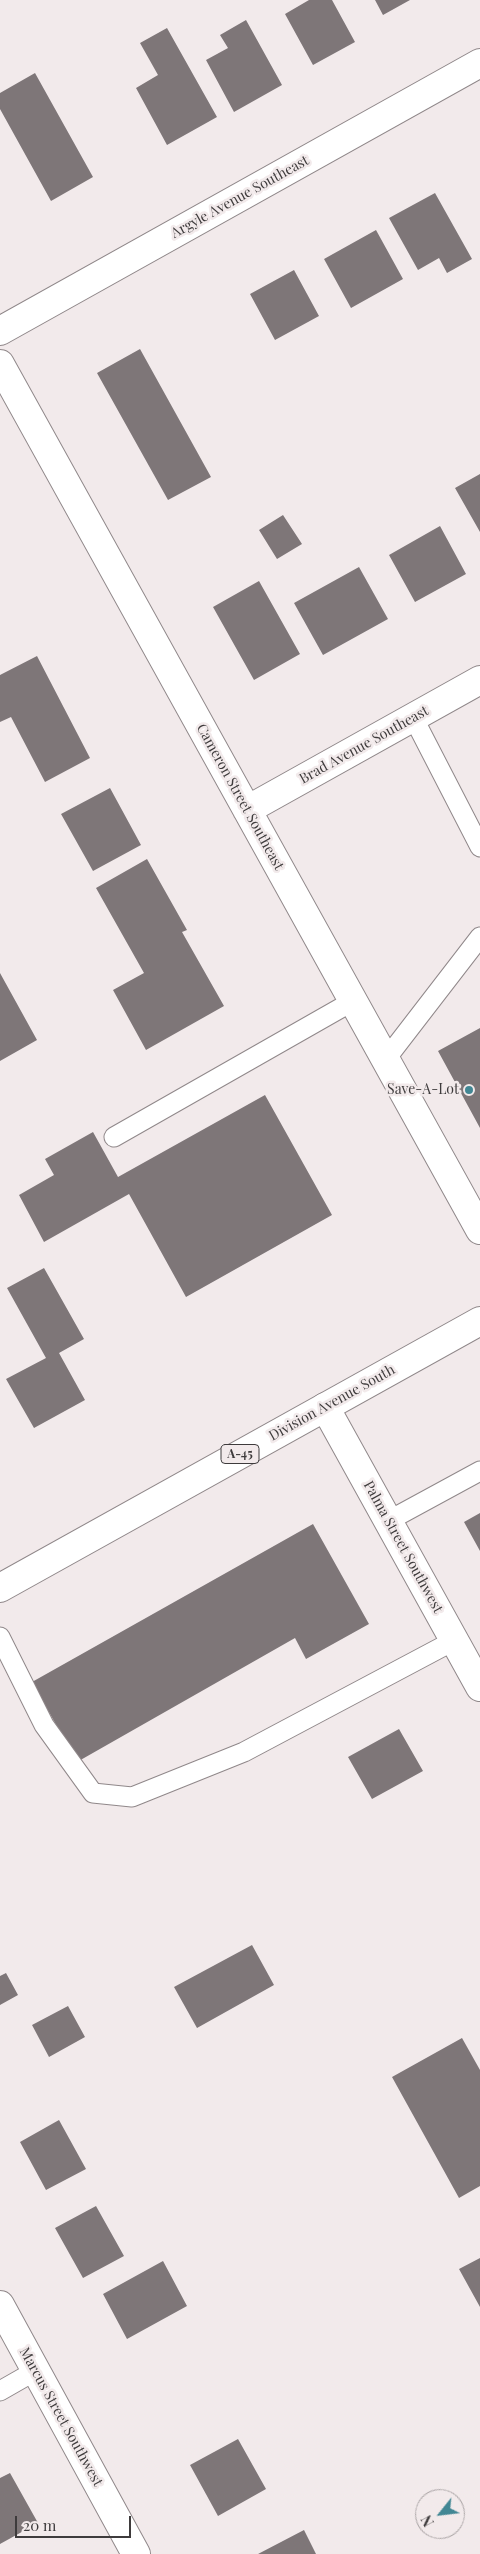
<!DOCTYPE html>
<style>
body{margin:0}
#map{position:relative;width:480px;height:2554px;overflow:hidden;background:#f2eaeb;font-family:"Playfair Display",serif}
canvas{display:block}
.north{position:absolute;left:415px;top:2489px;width:50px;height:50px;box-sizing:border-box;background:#f2eaeb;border:1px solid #aaa4a5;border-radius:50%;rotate:241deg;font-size:14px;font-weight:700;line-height:20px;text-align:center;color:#3e3b3c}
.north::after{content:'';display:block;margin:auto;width:18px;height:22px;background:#428794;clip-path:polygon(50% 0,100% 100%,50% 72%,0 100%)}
.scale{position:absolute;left:15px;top:2516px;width:116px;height:22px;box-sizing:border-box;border:2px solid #3e3b3c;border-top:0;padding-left:6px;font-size:15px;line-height:18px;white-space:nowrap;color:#3e3b3c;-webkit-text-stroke:4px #f2eaeb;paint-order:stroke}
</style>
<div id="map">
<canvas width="480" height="2554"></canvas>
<div class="north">N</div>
<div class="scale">20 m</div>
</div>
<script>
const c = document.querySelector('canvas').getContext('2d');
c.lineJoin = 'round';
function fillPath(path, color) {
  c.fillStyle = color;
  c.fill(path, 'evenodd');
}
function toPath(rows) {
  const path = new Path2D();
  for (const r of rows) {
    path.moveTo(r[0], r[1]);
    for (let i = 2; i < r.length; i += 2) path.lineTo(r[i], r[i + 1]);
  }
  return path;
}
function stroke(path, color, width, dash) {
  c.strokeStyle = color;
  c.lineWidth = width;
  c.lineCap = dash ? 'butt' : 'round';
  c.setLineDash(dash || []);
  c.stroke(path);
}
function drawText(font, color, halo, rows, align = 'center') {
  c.font = font + ' "Playfair Display",serif';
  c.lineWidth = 5;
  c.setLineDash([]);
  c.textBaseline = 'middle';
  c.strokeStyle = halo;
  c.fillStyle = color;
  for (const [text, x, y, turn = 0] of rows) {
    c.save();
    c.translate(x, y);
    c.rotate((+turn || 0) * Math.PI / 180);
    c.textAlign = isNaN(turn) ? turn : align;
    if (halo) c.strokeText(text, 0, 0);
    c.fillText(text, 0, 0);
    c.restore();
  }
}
const building = toPath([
 [309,0,332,0,355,42,313,65,285,14],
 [375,0,410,0,383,15],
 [246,20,282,85,234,112,206,60,228,48,220,35],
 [167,28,217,117,167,145,136,88,158,75,140,43],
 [35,73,93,177,51,201,0,109,0,93],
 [435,193,472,259,447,273,439,258,418,270,389,218],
 [376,230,403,279,351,308,324,259],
 [294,270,319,316,275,340,250,294],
 [140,349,211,477,168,500,97,373],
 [480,474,480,532,455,488],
 [283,515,302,544,277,559,259,530],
 [440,526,466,574,415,602,389,555],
 [359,567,388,619,323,655,294,603],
 [259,581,300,654,254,680,213,607],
 [37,656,90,758,45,782,11,717,0,722,0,675],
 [110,788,141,845,93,871,61,814],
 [147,859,187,930,182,932,224,1006,146,1050,113,990,144,973,96,888],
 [0,973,37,1040,0,1061],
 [480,1028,480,1128,438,1051],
 [265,1095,332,1215,186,1297,129,1194,44,1242,19,1195,54,1175,45,1159,93,1132,118,1177],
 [44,1268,84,1339,59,1353,85,1400,34,1428,6,1379,46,1358,7,1288],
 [480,1513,480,1551,464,1522],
 [313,1524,369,1624,306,1659,295,1638,77,1762,32,1682],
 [399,1729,423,1771,372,1799,348,1757],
 [252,1945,274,1985,197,2028,174,1987],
 [6,1973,18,1995,0,2005,0,1976],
 [68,2006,85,2037,49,2057,32,2025],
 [462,2038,480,2070,480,2186,459,2198,392,2077],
 [59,2120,86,2169,46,2190,20,2142],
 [96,2206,124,2256,83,2278,55,2228],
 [480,2258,480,2307,459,2269],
 [163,2261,187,2306,127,2339,103,2294],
 [238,2439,266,2489,218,2516,190,2465],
 [10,2473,38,2523,0,2544,0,2478],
 [304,2530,316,2554,258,2554]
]);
const service = toPath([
 [413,717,480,847],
 [386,1059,480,937],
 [114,1137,353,1001],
 [388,1521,480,1471],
 [0,1637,44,1725,93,1793,132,1797,244,1752,455,1640],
 [0,2391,35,2371]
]);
const minor = toPath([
 [0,331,480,63],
 [0,364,480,1230],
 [247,810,480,680],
 [325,1407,480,1687],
 [0,2305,136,2554]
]);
const primary = toPath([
 [0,1588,480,1321]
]);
const markers = [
 [469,1090,5,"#428794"]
];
const shields = [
 [240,1454,38]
];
const shieldNames = [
 ["A-45",240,1454]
];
const streetNames = [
 ["Argyle Avenue Southeast",240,197,-29],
 ["Brad Avenue Southeast",364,745,-29],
 ["Cameron Street Southeast",240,797,61],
 ["Division Avenue South",332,1403,-29],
 ["Palma Street Southwest",403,1547,61],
 ["Marcus Street Southwest",61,2417,61]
];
const poiNames = [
 ["Save-A-Lot",459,1090]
];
fillPath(building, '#7e7678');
stroke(service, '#90888a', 21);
stroke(minor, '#90888a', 30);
stroke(primary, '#90888a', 30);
stroke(service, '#fff', 19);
stroke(minor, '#fff', 28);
stroke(primary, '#fff', 28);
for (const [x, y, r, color] of markers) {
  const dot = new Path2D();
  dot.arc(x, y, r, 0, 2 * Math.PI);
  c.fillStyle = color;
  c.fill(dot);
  stroke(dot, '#f2eaeb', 2);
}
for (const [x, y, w] of shields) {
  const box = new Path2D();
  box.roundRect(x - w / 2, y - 9.5, w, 19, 4);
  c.fillStyle = '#f2eaeb';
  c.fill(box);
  stroke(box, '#3e3b3c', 1);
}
drawText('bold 12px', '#3e3b3c', null, shieldNames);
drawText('14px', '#3e3b3c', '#f2eaeb', streetNames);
drawText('14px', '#3e3b3c', '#f2eaeb', poiNames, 'right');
</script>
